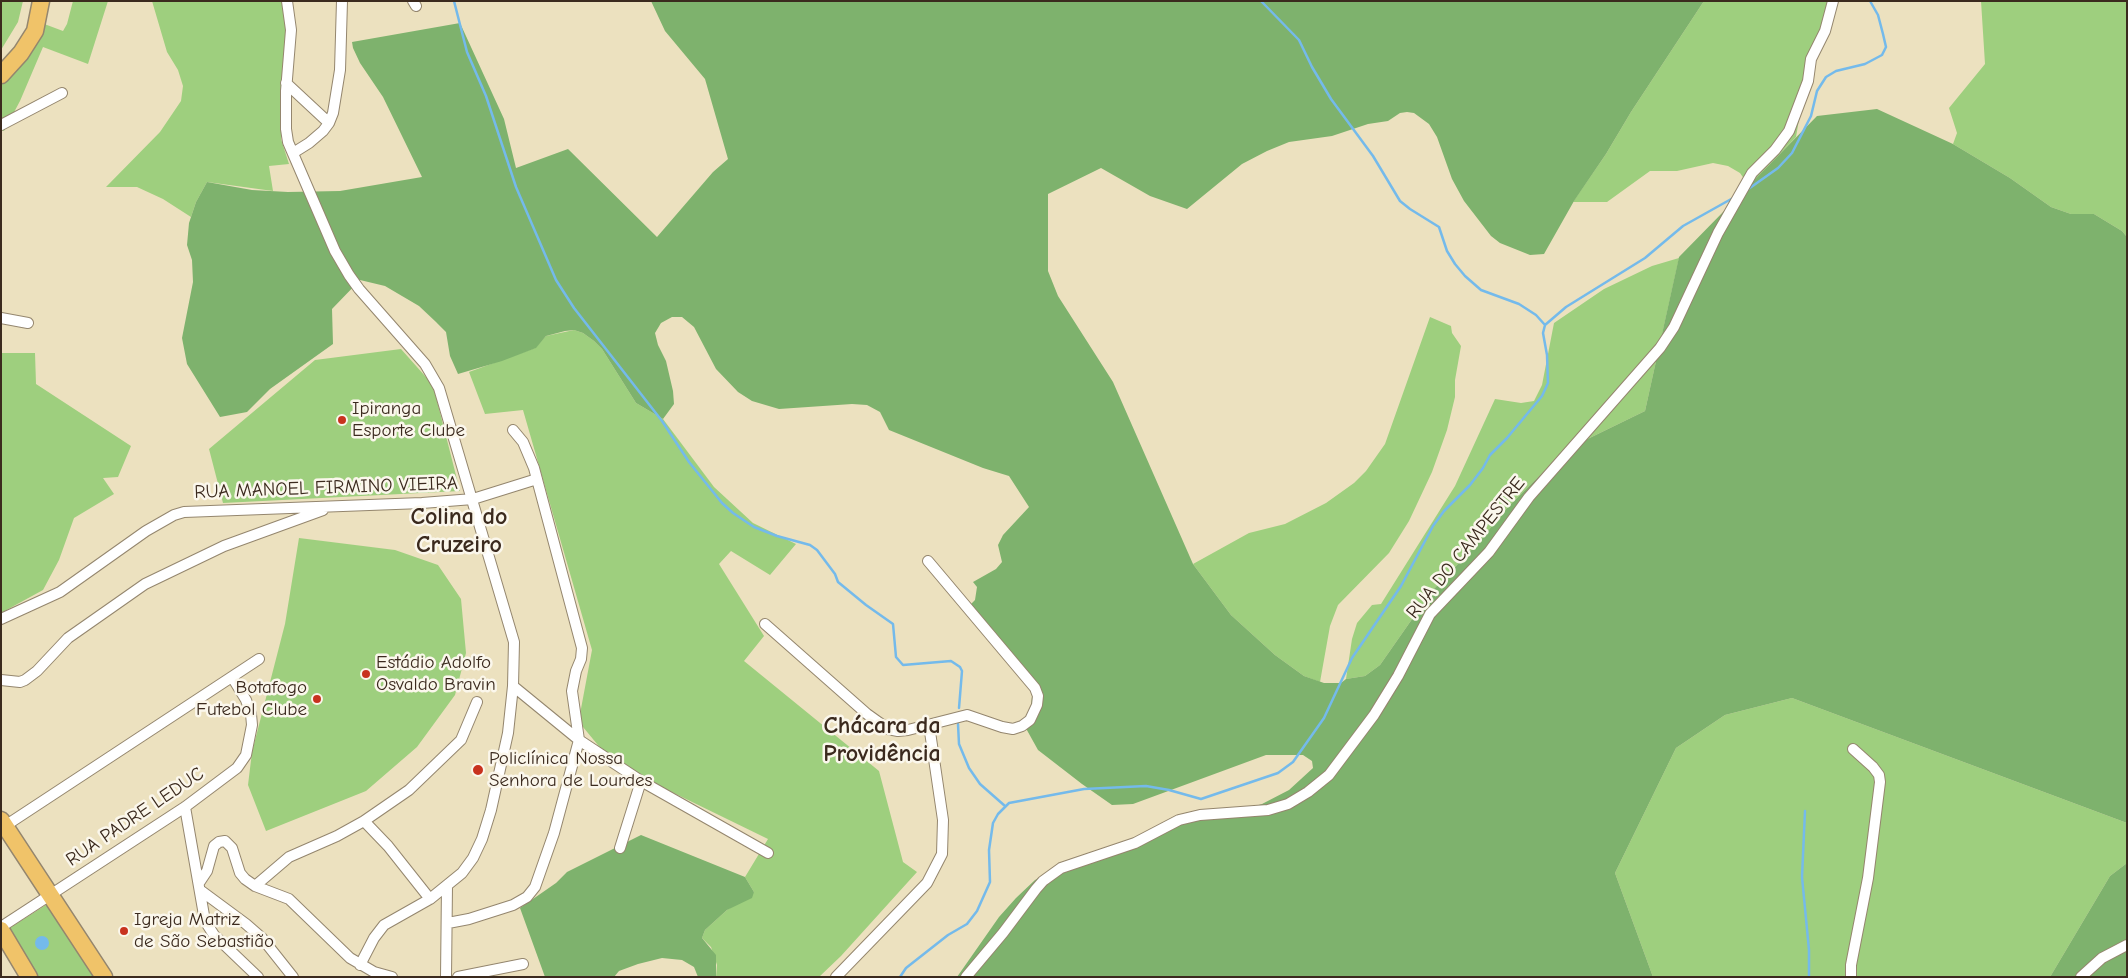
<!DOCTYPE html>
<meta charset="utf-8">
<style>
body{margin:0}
#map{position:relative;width:2128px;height:978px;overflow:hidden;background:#ece1bf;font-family:"Comic Neue",sans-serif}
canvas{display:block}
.frame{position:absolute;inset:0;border:2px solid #3b2a1e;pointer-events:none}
</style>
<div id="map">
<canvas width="2128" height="978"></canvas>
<div class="frame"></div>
</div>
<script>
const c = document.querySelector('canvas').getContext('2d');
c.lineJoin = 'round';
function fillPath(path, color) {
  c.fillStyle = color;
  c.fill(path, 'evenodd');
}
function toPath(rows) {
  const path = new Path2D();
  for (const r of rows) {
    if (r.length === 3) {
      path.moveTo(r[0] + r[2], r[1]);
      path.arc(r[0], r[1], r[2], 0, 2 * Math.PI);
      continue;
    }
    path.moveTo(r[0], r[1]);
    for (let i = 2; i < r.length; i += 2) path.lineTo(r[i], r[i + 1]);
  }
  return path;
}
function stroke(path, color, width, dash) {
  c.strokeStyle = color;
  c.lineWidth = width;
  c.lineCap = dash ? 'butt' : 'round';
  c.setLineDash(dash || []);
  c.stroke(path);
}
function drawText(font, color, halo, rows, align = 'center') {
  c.font = font + ' "Comic Neue",sans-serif';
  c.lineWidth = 5;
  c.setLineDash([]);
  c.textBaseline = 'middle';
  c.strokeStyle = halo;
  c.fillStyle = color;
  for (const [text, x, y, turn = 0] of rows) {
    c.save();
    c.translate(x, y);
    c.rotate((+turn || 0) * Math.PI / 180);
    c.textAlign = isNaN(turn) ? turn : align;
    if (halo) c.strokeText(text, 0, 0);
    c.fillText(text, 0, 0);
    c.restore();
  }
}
const green = toPath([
 [1,1,23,1,18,22,1,50],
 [73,1,108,1,88,64,43,47,20,101,4,131,1,130,1,77,39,22,63,31,67,24],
 [152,1,283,1,286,25,281,139,289,164,269,166,273,191,207,182,196,202,191,217,163,199,137,187,106,187,160,132,181,101,183,86,178,70,167,52],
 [1704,1,1830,1,1831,12,1811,50,1796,137,1749,186,1740,173,1728,166,1713,163,1677,171,1650,171,1607,202,1573,202,1606,154,1631,112],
 [1981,1,2127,1,2127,237,2122,231,2094,214,2071,214,2051,207,2010,178,1953,144,1957,133,1949,108,1985,64],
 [1679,258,1645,411,1565,450,1503,512,1480,541,1431,592,1380,665,1365,676,1346,679,1352,639,1357,623,1372,605,1381,604,1455,486,1495,399,1521,403,1534,401,1542,385,1554,323,1604,289,1652,266],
 [1430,317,1451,326,1452,333,1461,346,1455,380,1455,397,1447,430,1432,472,1409,521,1389,553,1338,605,1330,626,1320,682,1304,676,1275,655,1231,615,1193,564,1249,533,1285,524,1326,503,1354,483,1366,471,1385,444],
 [574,330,583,333,594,341,602,349,636,403,663,419,714,487,753,523,796,544,770,575,731,551,719,564,764,636,744,661,879,771,903,862,917,872,841,956,819,977,716,977,717,965,711,947,702,938,705,930,727,910,754,892,745,877,768,839,645,779,602,750,583,727,580,714,592,650,523,410,485,414,469,372,535,348,546,336],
 [401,349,433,385,460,491,223,503,209,449,315,360],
 [1,353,35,353,36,384,131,446,118,477,103,478,114,494,74,518,59,560,43,590,1,613],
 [299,538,395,550,438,565,461,599,466,653,455,695,417,747,366,791,266,831,248,785,252,752,285,624],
 [1792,698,2127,823,2127,863,2110,876,2050,977,1653,977,1615,873,1676,748,1725,715],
 [49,903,95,977,37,977,8,929]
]);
const forest = toPath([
 [651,1,1704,1,1631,112,1606,154,1574,201,1544,254,1530,255,1500,243,1491,236,1464,201,1452,179,1437,137,1429,124,1414,113,1407,112,1400,113,1388,121,1368,124,1332,136,1289,142,1267,151,1242,164,1187,209,1150,196,1101,168,1048,194,1048,271,1058,296,1113,382,1193,564,1231,615,1275,655,1304,676,1324,683,1341,683,1346,679,1365,676,1380,665,1431,592,1480,541,1503,512,1565,450,1645,411,1679,257,1817,116,1877,109,1953,144,2010,178,2051,207,2071,214,2094,214,2122,231,2127,237,2127,823,1792,698,1725,715,1676,748,1615,873,1653,977,957,977,999,917,1016,898,1035,880,1061,865,1155,831,1169,819,1188,812,1211,814,1239,811,1262,804,1289,790,1313,768,1312,761,1303,755,1266,755,1133,804,1112,805,1082,784,1038,750,1023,723,1031,707,1032,696,1031,686,966,609,975,600,977,587,973,582,996,569,1002,562,998,545,1003,535,1029,507,1009,476,983,468,889,430,880,412,867,405,852,404,779,409,752,401,738,392,716,369,694,327,682,317,672,317,661,323,655,333,658,345,666,361,673,391,674,404,663,419,636,403,602,349,594,341,583,333,574,330,565,331,546,336,536,348,502,361,458,374,450,356,446,332,436,322,419,306,385,286,360,280,332,309,333,344,270,389,247,412,220,417,187,364,182,338,193,282,192,260,187,245,189,223,196,202,207,182,252,190,288,192,340,191,422,177,383,97,360,63,353,48,352,42,460,23,504,119,516,168,568,149,657,237,713,172,728,159,705,79,665,31],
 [641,835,745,877,754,892,752,898,727,910,705,930,702,938,716,955,716,977,698,977,694,967,682,960,662,958,638,964,619,971,614,977,545,977,520,908,556,883,567,872],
 [2127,863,2127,977,2050,977,2110,876]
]);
const water = toPath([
 [42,943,7]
]);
const stream = toPath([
 [454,1,467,52,486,96,516,187,556,280,574,308,662,421,689,462,722,503,733,513,754,527,777,536,810,545,817,550,835,574,838,582,866,605,893,624,896,657,903,665,951,661,960,667,962,671,959,708],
 [1261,1,1299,40,1312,67,1331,99,1373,156,1400,201,1410,209,1439,227,1447,251,1455,264,1465,276,1481,290,1519,304,1536,315,1545,325],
 [1747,190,1778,168,1792,153,1811,116,1817,91,1826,77,1836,71,1865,64,1882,55,1886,47,1883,34,1878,15,1870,1],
 [958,724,959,744,969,768,980,784,1005,806],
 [1805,811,1802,877,1809,950,1809,977],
 [900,977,906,968,948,935,967,924,977,911,990,882,989,850,993,823,998,814,1009,803,1084,789,1146,786,1169,790,1201,799,1278,773,1293,762,1324,718,1352,658,1401,586,1433,526,1444,511,1470,485,1483,468,1490,455,1507,438,1542,396,1548,383,1547,355,1543,333,1545,325,1566,307,1645,258,1683,226,1733,198]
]);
const street = toPath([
 [287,1,291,30,286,91,286,129,288,142,335,251,349,275,359,289,425,364,439,388,514,642,513,686,508,733,491,810,482,839,473,858,462,873,430,899,384,925,374,938,360,965],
 [413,1,416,6],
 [286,83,329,123],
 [1,125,62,93],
 [293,153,309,143,323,131,329,123,333,113,340,70,342,1],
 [1,318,28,323],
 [1,619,60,592,146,531,174,515,184,512,422,503,473,499,537,479],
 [765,624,867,714,888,729,898,731,908,730,967,715,1002,727,1013,729,1022,726,1030,720,1037,705,1038,696,1035,688,928,561],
 [1,680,20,682,25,680,37,671,68,638,145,584,224,546,323,510],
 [513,686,579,740,641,781,768,853],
 [185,807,205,921,214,935,258,977],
 [364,821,388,846,430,899],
 [5,826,259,659],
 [620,848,641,781],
 [199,883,207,871,214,846,219,842,225,841,232,848,240,873,245,879,255,886,289,899,350,958,374,972,392,977],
 [255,886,289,857,337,836,364,821,409,790,461,740,477,702],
 [200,890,246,924,262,938,293,977],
 [448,923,469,919,513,905,527,897,535,887,554,833,579,740,572,691,576,671,581,659,582,648,534,468,523,442,513,430],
 [1,927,185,807,237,768,246,755,252,725,251,714,246,700,232,677],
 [446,977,447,886],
 [458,977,523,964],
 [836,977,927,883,942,854,943,820,929,725],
 [966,977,1003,933,1036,889,1043,881,1061,868,1135,843,1179,820,1200,815,1268,810,1288,804,1308,792,1329,775,1374,715,1398,676,1430,614,1489,552,1529,497,1660,348,1674,327,1718,233,1752,173,1775,150,1789,131,1808,81,1811,59,1825,31,1833,1],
 [1851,977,1851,965,1868,878,1880,782,1879,775,1873,767,1853,749],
 [2081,977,2102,958,2127,945]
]);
const primary = toPath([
 [1,75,21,53,35,31,41,1],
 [1,820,104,977],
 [1,930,29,977]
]);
const markers = [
 [342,420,5,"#c8321e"],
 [366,674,5,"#c8321e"],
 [317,699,5,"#c8321e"],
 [478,770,6,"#c8321e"],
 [124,931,5,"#c8321e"]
];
const poiNames = [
 ["Ipiranga",352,409],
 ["Esporte Clube",352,431],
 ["Estádio Adolfo",376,663],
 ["Osvaldo Bravin",376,685],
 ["Botafogo",307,688,"right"],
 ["Futebol Clube",307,710,"right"],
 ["Policlínica Nossa",489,759],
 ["Senhora de Lourdes",489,781],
 ["Igreja Matriz",134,920],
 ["de São Sebastião",134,942]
];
const streetNames = [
 ["RUA MANOEL FIRMINO VIEIRA",326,488,-2],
 ["RUA DO CAMPESTRE",1466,548,-51],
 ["RUA PADRE LEDUC",135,817,-34]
];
const districtNames = [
 ["Colina do",459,517],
 ["Cruzeiro",459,545],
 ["Chácara da",882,726],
 ["Providência",882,754]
];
fillPath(green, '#9ecf7e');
fillPath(forest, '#7eb26d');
fillPath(water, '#74baeb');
stroke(stream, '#74baeb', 2.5);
stroke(street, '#94866e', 12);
stroke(primary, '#94866e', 19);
stroke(street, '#fff', 10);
stroke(primary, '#f0c369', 16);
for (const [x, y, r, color] of markers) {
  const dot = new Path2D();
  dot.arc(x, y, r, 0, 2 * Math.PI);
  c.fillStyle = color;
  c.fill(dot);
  stroke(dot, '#fbf7ec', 2);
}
drawText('19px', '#3b2a1e', '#fbf7ec', poiNames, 'left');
drawText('19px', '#3b2a1e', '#fbf7ec', streetNames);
drawText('bold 24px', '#3b2a1e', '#fbf7ec', districtNames);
</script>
